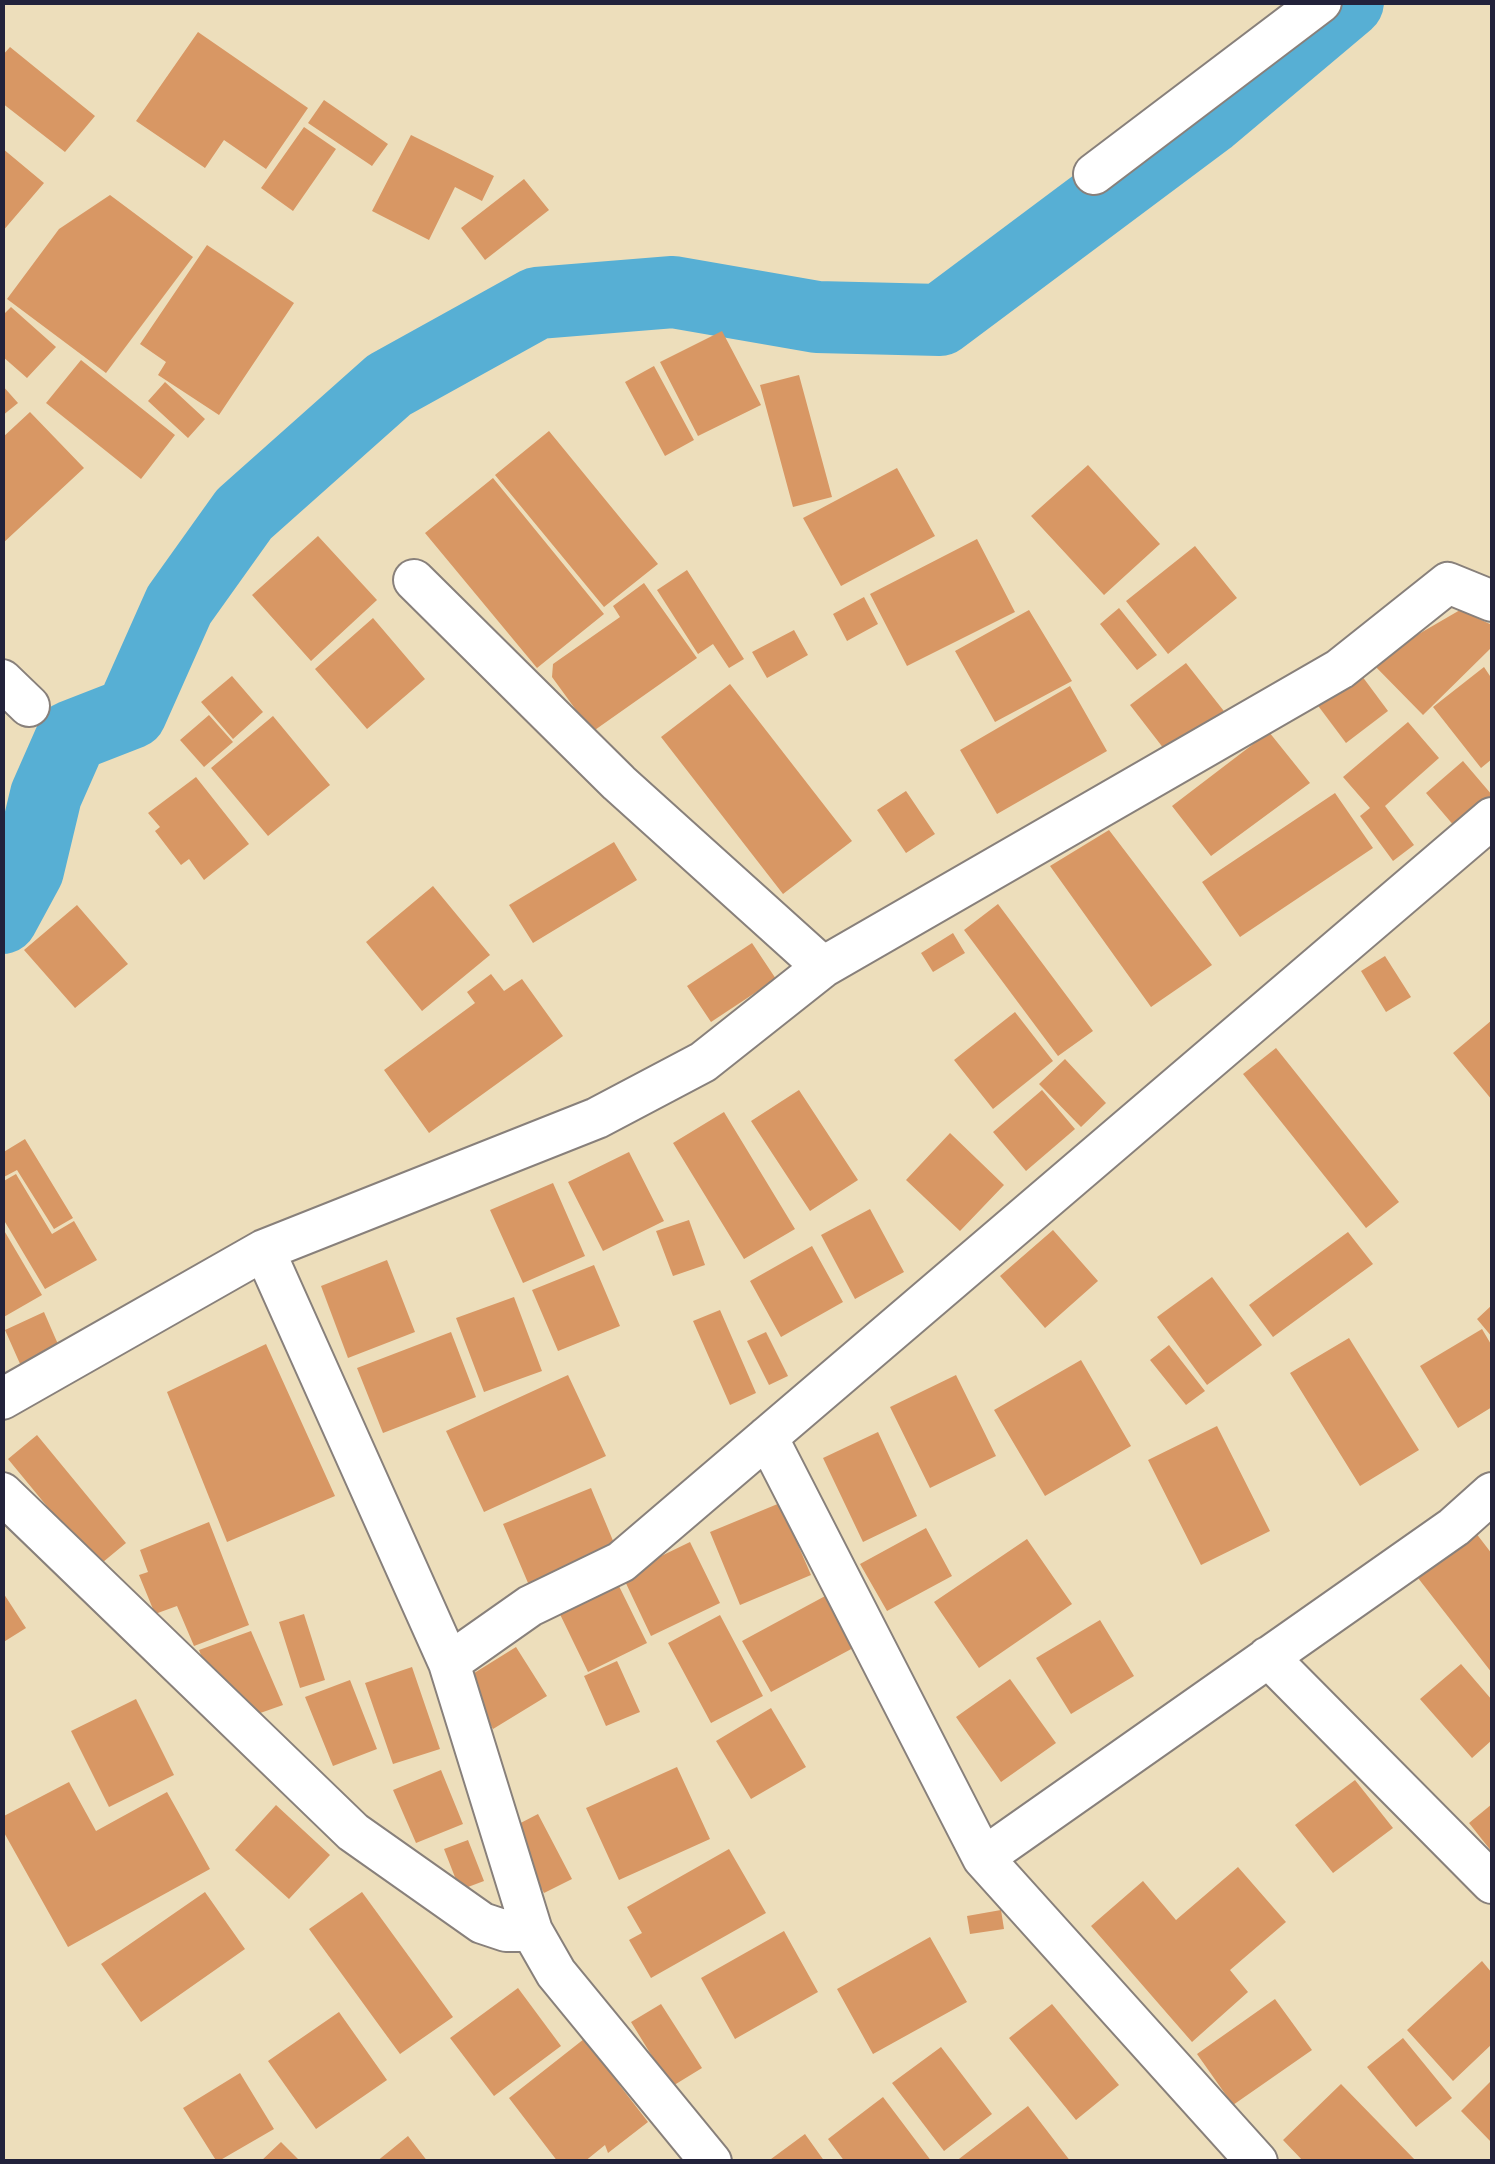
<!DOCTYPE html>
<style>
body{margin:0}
#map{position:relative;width:1495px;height:2164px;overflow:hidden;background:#eddebb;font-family:Itim,sans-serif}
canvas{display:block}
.frame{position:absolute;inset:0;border:5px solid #22223b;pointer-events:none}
</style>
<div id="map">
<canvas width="1495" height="2164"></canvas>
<div class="frame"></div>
</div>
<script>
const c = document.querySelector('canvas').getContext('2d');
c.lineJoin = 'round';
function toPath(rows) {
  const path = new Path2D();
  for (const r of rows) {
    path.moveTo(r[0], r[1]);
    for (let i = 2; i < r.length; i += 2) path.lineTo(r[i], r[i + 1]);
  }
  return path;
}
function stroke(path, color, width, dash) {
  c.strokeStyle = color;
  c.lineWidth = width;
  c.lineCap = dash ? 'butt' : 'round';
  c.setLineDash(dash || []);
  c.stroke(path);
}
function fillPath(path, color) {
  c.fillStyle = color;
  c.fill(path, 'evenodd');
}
const river = toPath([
 [2,918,28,870,46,795,72,736,131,713,179,605,244,514,389,385,537,303,673,292,817,317,940,320,1209,119,1348,2]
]);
const building = toPath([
 [198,32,308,108,266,169,224,140,205,168,136,121],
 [10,47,95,116,65,152,2,103,2,56],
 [324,100,388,144,372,166,308,123],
 [304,127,336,149,293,211,261,188],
 [411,135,494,176,482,201,455,187,429,240,372,211],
 [2,148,44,183,2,232],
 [524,179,549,210,485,260,461,228],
 [110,195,193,257,106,373,7,299,59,229],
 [207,245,294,303,219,415,158,375,166,362,140,344],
 [11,307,56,347,27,378,2,356,2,316],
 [722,331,761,405,698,436,660,362],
 [81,360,175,435,141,479,46,403],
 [654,366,694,440,665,456,625,382],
 [799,375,832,497,793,507,760,385],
 [165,382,205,419,188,438,148,401],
 [2,385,18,403,2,416],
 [30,412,84,468,2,544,2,438],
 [549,431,658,564,604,607,495,475],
 [1088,465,1160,544,1104,595,1031,516],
 [897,468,935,536,841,586,803,518],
 [493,478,604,614,537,668,425,533],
 [318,536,377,600,311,661,252,595],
 [977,539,1015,612,907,666,870,594],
 [1195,546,1237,598,1168,654,1126,601],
 [687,570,744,659,729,668,713,644,698,654,657,590],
 [644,583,697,658,592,732,552,677,553,664,620,617,613,606],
 [864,597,878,624,847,641,833,614],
 [1119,608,1157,655,1137,670,1100,624],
 [1029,610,1072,681,995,722,955,651],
 [1460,610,1492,625,1492,647,1423,715,1370,661,1408,625,1417,635],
 [373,618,425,679,367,729,315,669],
 [794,630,808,655,767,678,752,652],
 [1186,663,1227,715,1171,758,1130,705],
 [1484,667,1492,679,1492,759,1481,768,1433,707],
 [1359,672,1388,711,1346,743,1316,703],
 [232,676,263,712,233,739,201,702],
 [730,684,852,841,783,894,661,737],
 [1070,686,1107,751,997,814,960,750],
 [209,715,233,742,204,767,180,740],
 [273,716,330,785,268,836,211,768],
 [1408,722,1439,758,1385,806,1414,845,1393,861,1360,816,1370,808,1343,777],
 [1269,732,1310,783,1211,856,1172,806],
 [1463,761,1492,795,1455,827,1426,793],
 [196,777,249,844,204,880,189,859,181,865,155,831,160,827,148,813],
 [906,791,935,834,906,853,877,810],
 [1335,793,1373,848,1240,937,1202,882],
 [1109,830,1212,965,1151,1007,1050,866],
 [614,842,637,880,533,943,509,905],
 [433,886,490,955,422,1011,366,942],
 [998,904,1093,1031,1058,1056,964,930],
 [77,905,128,964,75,1008,24,950],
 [953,933,965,953,933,972,921,953],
 [752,943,776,979,711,1022,687,986],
 [1385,956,1411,997,1386,1012,1361,971],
 [491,974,504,991,522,979,563,1036,429,1133,384,1070,475,1003,467,992],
 [1015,1012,1053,1061,993,1109,954,1060],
 [1492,1020,1492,1100,1453,1053],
 [1276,1048,1399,1202,1366,1228,1243,1074],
 [1065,1059,1106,1103,1081,1127,1039,1084],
 [799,1090,858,1180,810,1211,751,1121],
 [1042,1090,1075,1129,1026,1171,993,1132],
 [724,1112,795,1229,744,1259,673,1143],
 [950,1133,1004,1185,960,1231,906,1180],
 [25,1139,73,1218,54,1229,17,1170,2,1178,2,1153],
 [629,1152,664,1221,603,1251,568,1182],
 [16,1174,52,1234,74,1221,97,1260,45,1289,2,1217,2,1182],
 [553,1183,585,1256,523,1283,490,1210],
 [870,1209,904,1272,855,1299,821,1235],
 [689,1220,705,1265,673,1276,656,1231],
 [2,1227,42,1295,2,1318],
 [1053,1230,1098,1281,1045,1328,1000,1276],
 [1348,1232,1373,1264,1273,1337,1249,1305],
 [812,1246,843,1302,781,1337,750,1281],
 [387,1260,415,1332,348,1358,321,1286],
 [594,1265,620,1326,558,1351,532,1290],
 [1212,1277,1262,1345,1207,1385,1157,1317],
 [514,1297,542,1371,484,1392,456,1318],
 [1492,1305,1492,1337,1477,1319],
 [720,1310,756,1393,730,1405,693,1321],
 [44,1312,64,1358,25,1375,5,1330],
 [1482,1329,1492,1346,1492,1407,1458,1428,1420,1366],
 [451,1332,476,1397,383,1433,357,1368],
 [766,1332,788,1376,769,1385,747,1341],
 [1349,1338,1419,1450,1360,1486,1290,1373],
 [266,1344,335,1496,227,1542,167,1392],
 [1169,1345,1205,1391,1186,1405,1150,1360],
 [1081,1360,1131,1446,1045,1496,994,1410],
 [568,1375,606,1456,484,1512,446,1431],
 [956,1375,996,1456,930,1488,890,1407],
 [1217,1426,1270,1531,1201,1565,1148,1460],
 [878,1432,917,1516,863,1542,823,1458],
 [37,1435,126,1543,97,1567,8,1459],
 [591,1488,619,1555,531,1590,503,1524],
 [780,1503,811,1575,740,1605,710,1532],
 [209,1522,249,1625,194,1646,177,1606,155,1614,139,1575,148,1572,140,1550],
 [1469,1524,1492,1554,1492,1673,1411,1569],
 [926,1528,952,1576,887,1611,860,1564],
 [1027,1539,1072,1604,979,1668,934,1602],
 [690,1542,720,1603,651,1636,622,1575],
 [614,1576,647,1643,588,1672,555,1604],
 [2,1591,26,1628,2,1643],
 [827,1595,855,1647,771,1692,742,1641],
 [304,1614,325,1680,300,1688,279,1622],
 [720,1615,763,1696,711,1723,668,1643],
 [1100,1620,1134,1676,1071,1714,1036,1658],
 [251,1631,283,1705,246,1718,229,1682,213,1687,199,1650],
 [516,1647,547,1696,493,1729,463,1680],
 [617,1661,640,1712,606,1726,584,1676],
 [1461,1664,1492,1700,1492,1740,1472,1758,1420,1699],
 [412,1667,440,1749,393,1764,365,1683],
 [1010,1679,1056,1743,1001,1782,956,1717],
 [350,1680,377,1749,333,1766,305,1697],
 [136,1699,174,1775,109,1807,71,1731],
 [771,1708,806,1767,751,1799,716,1741],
 [677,1767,710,1839,619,1880,586,1808],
 [441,1770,463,1824,416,1843,393,1790],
 [1355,1780,1393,1828,1333,1873,1295,1825],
 [69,1782,96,1831,167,1792,210,1869,68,1947,2,1829,2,1817],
 [1492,1804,1492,1852,1469,1823],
 [276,1805,330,1855,289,1899,235,1850],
 [538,1814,572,1879,544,1893,509,1829],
 [468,1840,484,1881,460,1890,444,1849],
 [729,1849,766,1913,651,1978,629,1940,642,1933,627,1907],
 [1238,1867,1286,1922,1230,1970,1248,1992,1192,2042,1091,1926,1143,1881,1176,1920],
 [205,1892,245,1949,141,2022,101,1964],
 [362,1892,453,2017,400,2054,309,1929],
 [1001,1910,1004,1929,970,1934,967,1916],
 [784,1931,818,1992,735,2039,701,1978],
 [930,1937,967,2002,873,2054,837,1989],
 [1482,1961,1492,1973,1492,2044,1453,2081,1407,2030],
 [518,1988,561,2046,494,2096,450,2038],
 [1275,1999,1312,2050,1233,2105,1197,2054],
 [661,2004,702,2068,671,2087,631,2022],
 [1052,2004,1119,2085,1076,2120,1009,2038],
 [339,2012,387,2080,316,2129,268,2061],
 [1403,2038,1452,2098,1416,2127,1367,2067],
 [584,2039,648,2122,608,2153,605,2145,584,2162,558,2162,509,2098],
 [941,2047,992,2114,944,2151,892,2083],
 [240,2073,274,2129,217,2162,183,2108],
 [1492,2080,1492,2143,1461,2111],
 [1341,2084,1417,2162,1304,2162,1283,2140],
 [883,2097,932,2162,845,2162,828,2139],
 [1028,2106,1071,2162,955,2162],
 [805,2134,825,2162,767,2162],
 [408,2136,428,2162,376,2162],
 [281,2142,301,2162,260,2162]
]);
const minor = toPath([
 [1094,174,1321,2],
 [414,580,619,783,823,967],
 [2,680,29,706],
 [264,1250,449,1663,532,1931,556,1973,711,2162],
 [2,1399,264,1250,597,1118,703,1062,823,967,1340,669,1448,583,1492,601],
 [767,1437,983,1858,1257,2162],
 [2,1493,353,1832,482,1923,506,1931,532,1931],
 [1268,1657,1492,1883],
 [449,1663,530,1606,621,1562,1492,818],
 [983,1858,1454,1527,1492,1493]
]);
stroke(river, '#57afd4', 72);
fillPath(building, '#d89764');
stroke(minor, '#88807b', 44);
stroke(minor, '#fff', 40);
</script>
